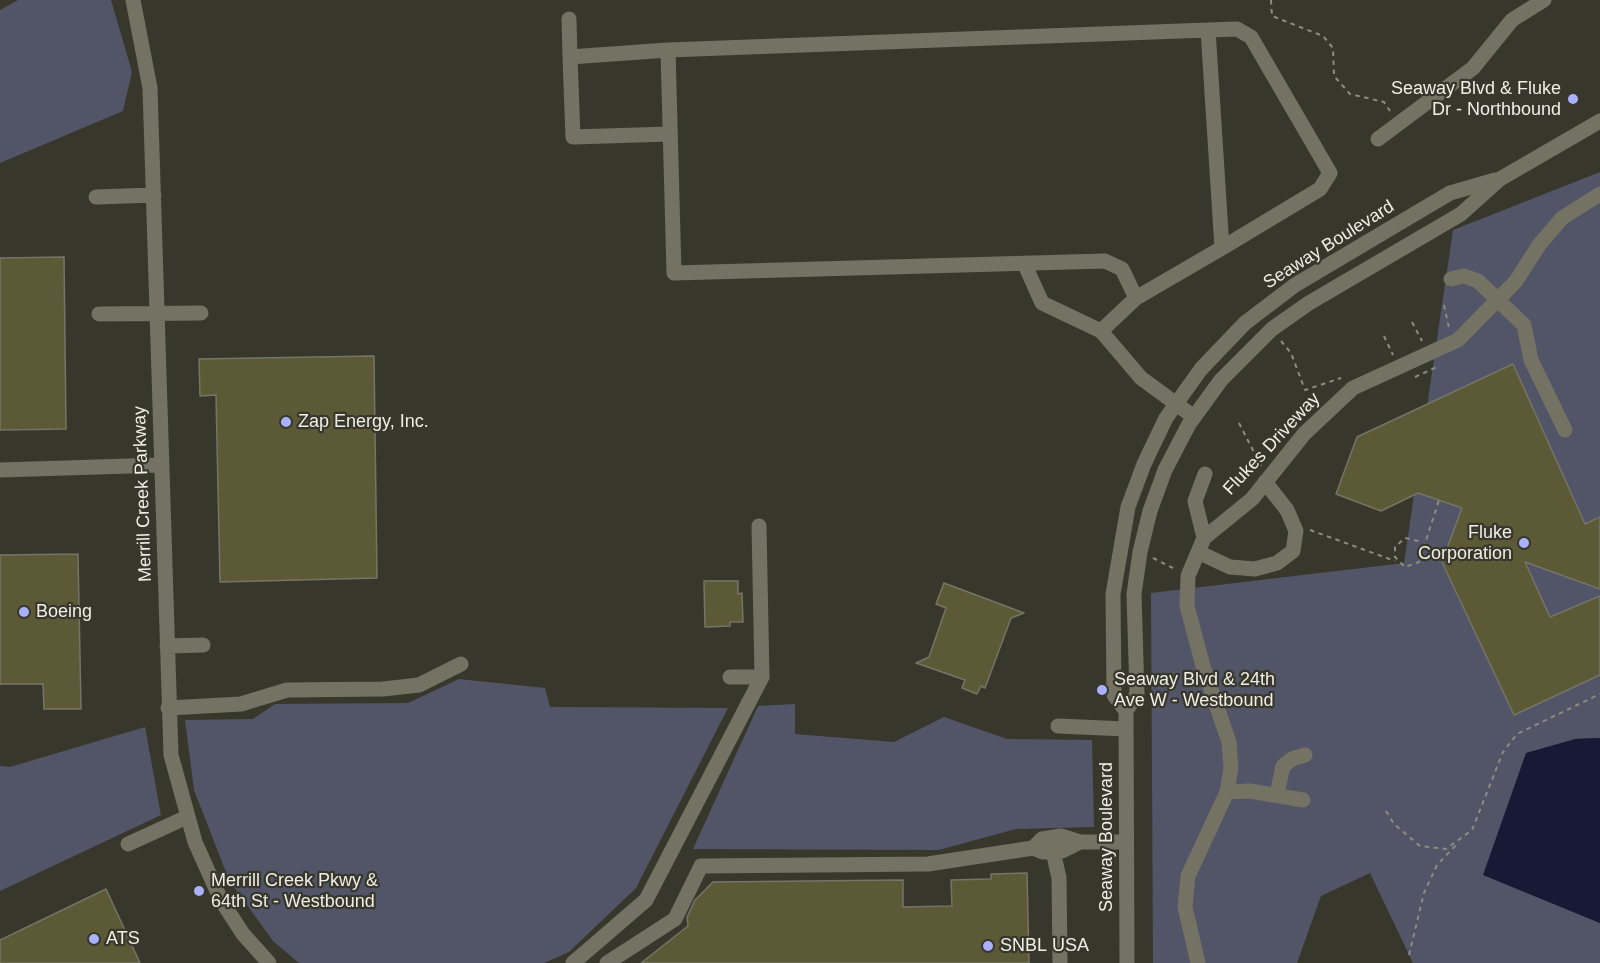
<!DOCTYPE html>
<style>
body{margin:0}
canvas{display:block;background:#38372b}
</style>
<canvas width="1600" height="963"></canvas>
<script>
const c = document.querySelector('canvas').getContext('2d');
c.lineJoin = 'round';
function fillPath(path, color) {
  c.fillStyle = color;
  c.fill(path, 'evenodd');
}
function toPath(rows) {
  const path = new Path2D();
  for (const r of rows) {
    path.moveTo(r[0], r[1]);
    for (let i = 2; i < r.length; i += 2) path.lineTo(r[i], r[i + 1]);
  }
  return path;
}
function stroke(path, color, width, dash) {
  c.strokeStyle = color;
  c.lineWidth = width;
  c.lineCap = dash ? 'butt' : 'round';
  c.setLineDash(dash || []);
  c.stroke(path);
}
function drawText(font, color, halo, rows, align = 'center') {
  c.font = font + ' Helvetica,sans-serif';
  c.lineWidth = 4.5;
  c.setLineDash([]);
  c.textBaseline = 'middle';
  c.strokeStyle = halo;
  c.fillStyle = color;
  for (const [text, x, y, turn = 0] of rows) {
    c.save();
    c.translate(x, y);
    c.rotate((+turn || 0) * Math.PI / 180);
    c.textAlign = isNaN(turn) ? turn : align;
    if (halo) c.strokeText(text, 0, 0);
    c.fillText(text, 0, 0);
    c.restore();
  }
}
const green = toPath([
 [18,0,111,0,132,72,123,111,0,163,0,10],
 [1600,172,1600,738,1575,739,1484,875,1600,923,1600,963,1413,963,1370,873,1321,896,1297,963,1153,963,1151,593,1404,563,1453,230],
 [459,679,545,688,550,707,728,708,636,888,569,952,544,963,299,963,273,941,229,880,194,790,185,720,253,719,275,704,408,703],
 [795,704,795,734,894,742,944,717,1007,739,1092,740,1094,827,1016,829,939,850,693,849,758,706],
 [145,727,161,815,0,891,0,766,10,767]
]);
const water = toPath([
 [1600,738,1600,923,1483,875,1526,753,1575,739]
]);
const building = toPath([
 [64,257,66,429,0,430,0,258,64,257],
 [374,356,377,578,220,582,216,395,200,396,199,359,374,356],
 [1513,364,1585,524,1600,517,1600,589,1525,562,1550,617,1600,596,1600,675,1514,715,1442,562,1462,508,1418,493,1381,511,1336,494,1357,437,1513,364],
 [78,554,81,709,44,709,43,684,0,684,0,555,78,554],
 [704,581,738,581,738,594,742,593,743,622,730,622,730,626,705,627,704,581],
 [944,583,1024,613,1011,618,985,688,981,686,977,694,962,688,965,680,916,663,929,657,946,608,936,604,944,583],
 [1027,873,1029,963,641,963,688,926,687,917,695,900,713,882,903,880,903,907,952,906,951,880,991,879,991,874,1027,873],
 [106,889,140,963,0,963,0,940,106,889]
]);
const path = toPath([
 [1271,0,1272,16,1323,36,1333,48,1334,76,1350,94,1384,102,1390,111],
 [1444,305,1449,328],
 [1412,322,1422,341],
 [1384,336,1393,355],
 [1281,341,1291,353,1305,390,1341,378],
 [1415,377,1439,366],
 [1239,423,1261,466],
 [1310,530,1395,561],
 [1423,549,1418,541,1405,538,1395,547,1395,557,1405,567,1419,562,1439,500],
 [1153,558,1175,569],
 [1386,811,1394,824,1420,846,1446,849,1472,830,1503,752,1517,734,1600,694],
 [1409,955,1424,893,1437,865,1457,844]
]);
const minor = toPath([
 [133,0,150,88,171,755,195,842,221,900,243,934,269,963],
 [569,19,570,57,668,50,674,273,1105,261,1122,269,1136,298,1101,331,1141,378,1194,417],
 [668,50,1208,30,1237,29,1251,37,1330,173,1320,189,1222,248,1208,30],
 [570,57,573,137,670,134],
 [1378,139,1473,68,1512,20,1544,0],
 [96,197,154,195],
 [1025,265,1042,303,1101,331],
 [1451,279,1464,276,1478,281,1524,325,1531,360,1565,430],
 [1136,298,1222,248],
 [99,314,201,313],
 [0,470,162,465],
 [1204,538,1195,501,1205,474],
 [1198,552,1230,567,1255,569,1277,563,1293,551,1296,531,1287,510,1265,482],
 [167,646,203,645],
 [730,677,762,677],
 [168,708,241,704,287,690,383,689,419,685,461,664],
 [1126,711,1114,695,1113,594,1128,507,1144,464,1166,418,1201,369,1245,323,1295,285,1450,193,1495,180],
 [1058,726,1126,729],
 [1227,792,1250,791,1303,800],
 [1277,794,1283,766,1292,759,1305,755],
 [1061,836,1080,842,1062,851,1043,852,1033,848,1042,839,1061,836],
 [1080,842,1126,842],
 [128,844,187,817],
 [1053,851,1059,878,1060,963],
 [573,963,646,900,762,677,759,526],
 [607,963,675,919,701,866,928,864,1033,848],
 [1127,963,1126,711,1137,694,1134,594,1140,552,1150,511,1165,470,1189,424,1221,380,1272,329,1309,303,1461,214,1500,179,1600,121],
 [1198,963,1185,907,1188,876,1227,792,1231,768,1229,742,1203,666,1187,606,1188,576,1204,538,1252,499,1304,434,1353,388,1458,340,1516,281,1539,245,1562,218,1600,194]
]);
const markers = [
 [1573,99,6,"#a9b0fc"],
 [286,422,6,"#a9b0fc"],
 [1524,543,6,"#a9b0fc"],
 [24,612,6,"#a9b0fc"],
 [1102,690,6,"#a9b0fc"],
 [199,891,6,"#a9b0fc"],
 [94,939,6,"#a9b0fc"],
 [988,946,6,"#a9b0fc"]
];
const poiNames = [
 ["Seaway Blvd & Fluke",1561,89,"right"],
 ["Dr - Northbound",1561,110,"right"],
 ["Zap Energy, Inc.",298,422],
 ["Fluke",1512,533,"right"],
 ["Corporation",1512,554,"right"],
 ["Boeing",36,612],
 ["Seaway Blvd & 24th",1114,680],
 ["Ave W - Westbound",1114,701],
 ["Merrill Creek Pkwy &",211,881],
 ["64th St - Westbound",211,902],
 ["ATS",106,939],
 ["SNBL USA",1000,946]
];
const streetNames = [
 ["Seaway Boulevard",1329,245,-32],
 ["Flukes Driveway",1272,444,-47],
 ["Merrill Creek Parkway",143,494,-92],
 ["Seaway Boulevard",1107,837,-90]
];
fillPath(green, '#525467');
fillPath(water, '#181935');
fillPath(building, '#5b5936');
stroke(building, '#757567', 1.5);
stroke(path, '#8d8c82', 2, [4.5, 4.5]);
stroke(minor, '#737263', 15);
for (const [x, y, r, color] of markers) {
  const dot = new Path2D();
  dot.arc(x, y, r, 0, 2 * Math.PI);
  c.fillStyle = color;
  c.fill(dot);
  stroke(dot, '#38372b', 2);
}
drawText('18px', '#efeee7', '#38372b', poiNames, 'left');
drawText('18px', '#efeee7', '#38372b', streetNames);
</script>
